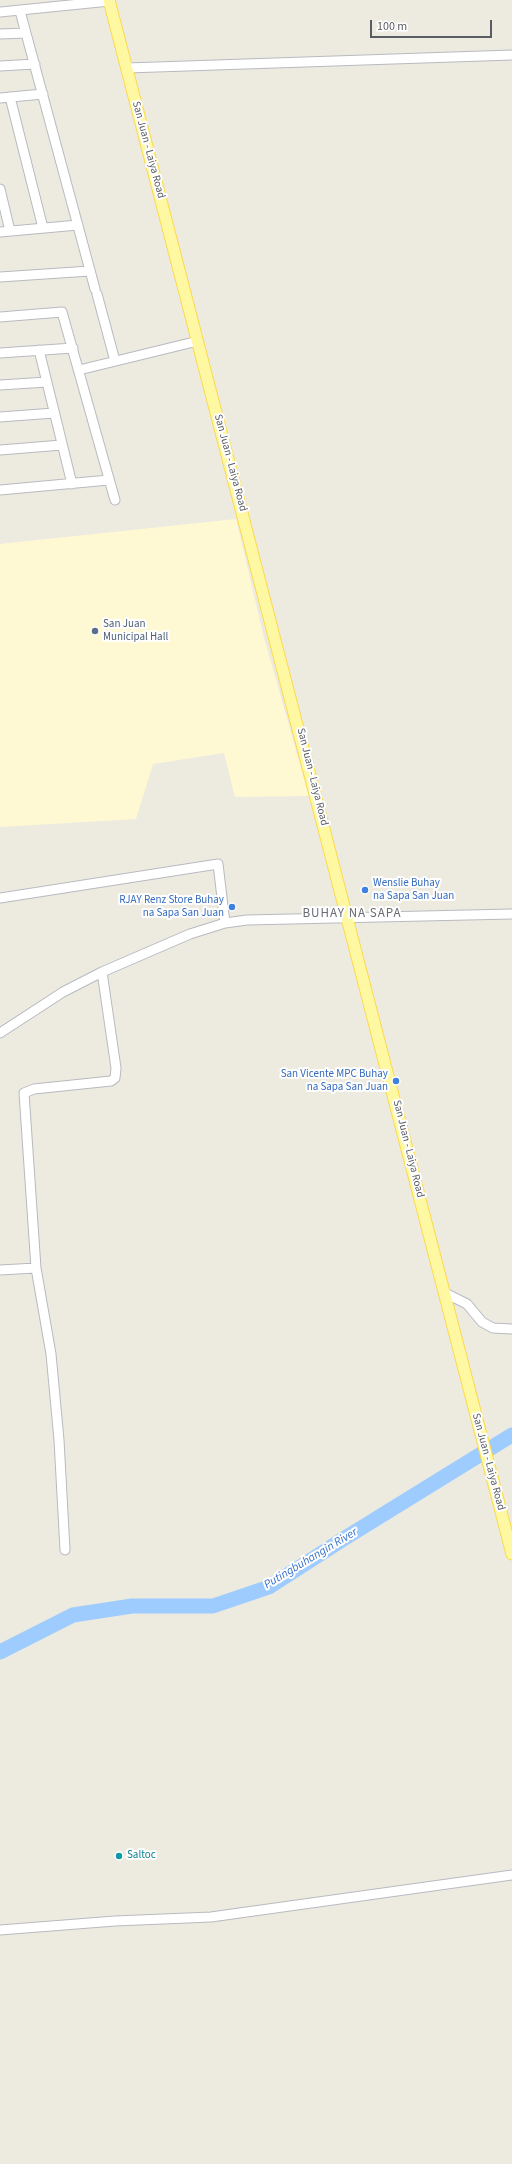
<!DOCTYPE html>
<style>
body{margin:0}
#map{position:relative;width:512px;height:2164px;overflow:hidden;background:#edebe0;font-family:"Source Sans 3",sans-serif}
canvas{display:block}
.scale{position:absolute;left:370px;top:20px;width:122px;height:18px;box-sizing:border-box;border:2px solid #595c62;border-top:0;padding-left:5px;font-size:12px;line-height:14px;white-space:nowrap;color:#595c62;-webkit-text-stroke:3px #fff;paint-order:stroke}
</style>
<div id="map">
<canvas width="512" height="2164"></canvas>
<div class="scale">100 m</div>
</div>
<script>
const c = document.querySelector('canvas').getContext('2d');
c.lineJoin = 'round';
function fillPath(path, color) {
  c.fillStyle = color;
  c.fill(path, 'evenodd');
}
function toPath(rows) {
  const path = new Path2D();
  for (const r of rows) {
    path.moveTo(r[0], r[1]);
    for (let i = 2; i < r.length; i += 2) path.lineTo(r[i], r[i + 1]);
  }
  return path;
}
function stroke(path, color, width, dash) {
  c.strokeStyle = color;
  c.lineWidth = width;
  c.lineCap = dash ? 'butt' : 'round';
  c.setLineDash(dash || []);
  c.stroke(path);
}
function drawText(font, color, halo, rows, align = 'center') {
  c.font = font + ' "Source Sans 3",sans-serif';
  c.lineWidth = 4;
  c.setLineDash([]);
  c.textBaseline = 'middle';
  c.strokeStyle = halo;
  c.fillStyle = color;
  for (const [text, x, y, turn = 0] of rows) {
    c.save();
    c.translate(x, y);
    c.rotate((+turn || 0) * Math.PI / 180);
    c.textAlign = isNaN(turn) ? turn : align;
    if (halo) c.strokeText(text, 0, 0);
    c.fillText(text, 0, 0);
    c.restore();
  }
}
const commercial = toPath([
 [236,519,264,638,309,796,235,797,224,753,153,764,136,819,0,827,0,544]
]);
const river = toPath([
 [0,1652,73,1615,132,1606,213,1606,269,1587,345,1538,512,1435]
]);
const minor = toPath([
 [20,11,95,289],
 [0,12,110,1],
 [0,34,26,33],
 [0,66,35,64],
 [127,68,512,55],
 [10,97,43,228],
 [0,98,43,94],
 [0,189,10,231],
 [0,232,78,225],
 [0,277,90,271],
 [97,294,115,361],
 [0,317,62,312,115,500],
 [39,350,72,484],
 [0,353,73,348],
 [79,370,198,341],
 [0,385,47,382],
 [0,417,54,413],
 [0,450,62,445],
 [0,490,109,480],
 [0,898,218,864,225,923],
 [0,1033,63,992,102,972,190,934,225,923,247,920,512,914],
 [0,1270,36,1268],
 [445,1293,467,1304,482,1322,493,1328,512,1329],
 [65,1550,59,1440,51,1354,36,1268,24,1093,34,1089,111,1081,115,1078,116,1068,102,972],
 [0,1930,115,1921,211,1917,512,1875]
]);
const major = toPath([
 [109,0,512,1554]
]);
const markers = [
 [95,631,4,"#5c6f8a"],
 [365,890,4,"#3f7fe0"],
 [232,907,4,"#3f7fe0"],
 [396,1081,4,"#3f7fe0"],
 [119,1856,4,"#0f9aa8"]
];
const streetNames = [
 ["San Juan - Laiya Road",148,150,75],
 ["San Juan - Laiya Road",230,463,75],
 ["San Juan - Laiya Road",312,777,76],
 ["San Juan - Laiya Road",408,1149,76],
 ["San Juan - Laiya Road",488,1462,75]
];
const serviceNames = [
 ["San Juan",103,625],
 ["Municipal Hall",103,638]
];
const shopNames = [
 ["Wenslie Buhay",373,884,"left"],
 ["na Sapa San Juan",373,897,"left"],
 ["RJAY Renz Store Buhay",224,901],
 ["na Sapa San Juan",224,914],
 ["San Vicente MPC Buhay",388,1075],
 ["na Sapa San Juan",388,1088]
];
const cultureNames = [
 ["Saltoc",127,1856]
];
const waterNames = [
 ["Putingbuhangin River",311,1559,-31]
];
const quarterNames = [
 ["BUHAY NA SAPA",352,914]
];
fillPath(commercial, '#fff9d3');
stroke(river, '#9eccff', 15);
stroke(minor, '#b8bac0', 11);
stroke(major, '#fbda4b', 13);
stroke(minor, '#fff', 9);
stroke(major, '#fff8a3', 11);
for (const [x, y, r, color] of markers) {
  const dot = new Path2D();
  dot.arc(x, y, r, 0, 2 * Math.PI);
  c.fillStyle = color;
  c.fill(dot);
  stroke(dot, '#fff', 1.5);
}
drawText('11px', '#595c62', '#fff', streetNames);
drawText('11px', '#4e5e75', '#fff', serviceNames, 'left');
drawText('11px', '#366cbe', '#fff', shopNames, 'right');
drawText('11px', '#0d838f', '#fff', cultureNames, 'left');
drawText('italic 12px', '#3972ca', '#fff', waterNames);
c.letterSpacing = '1px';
drawText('13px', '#6a6e74', '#fff', quarterNames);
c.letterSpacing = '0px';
</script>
